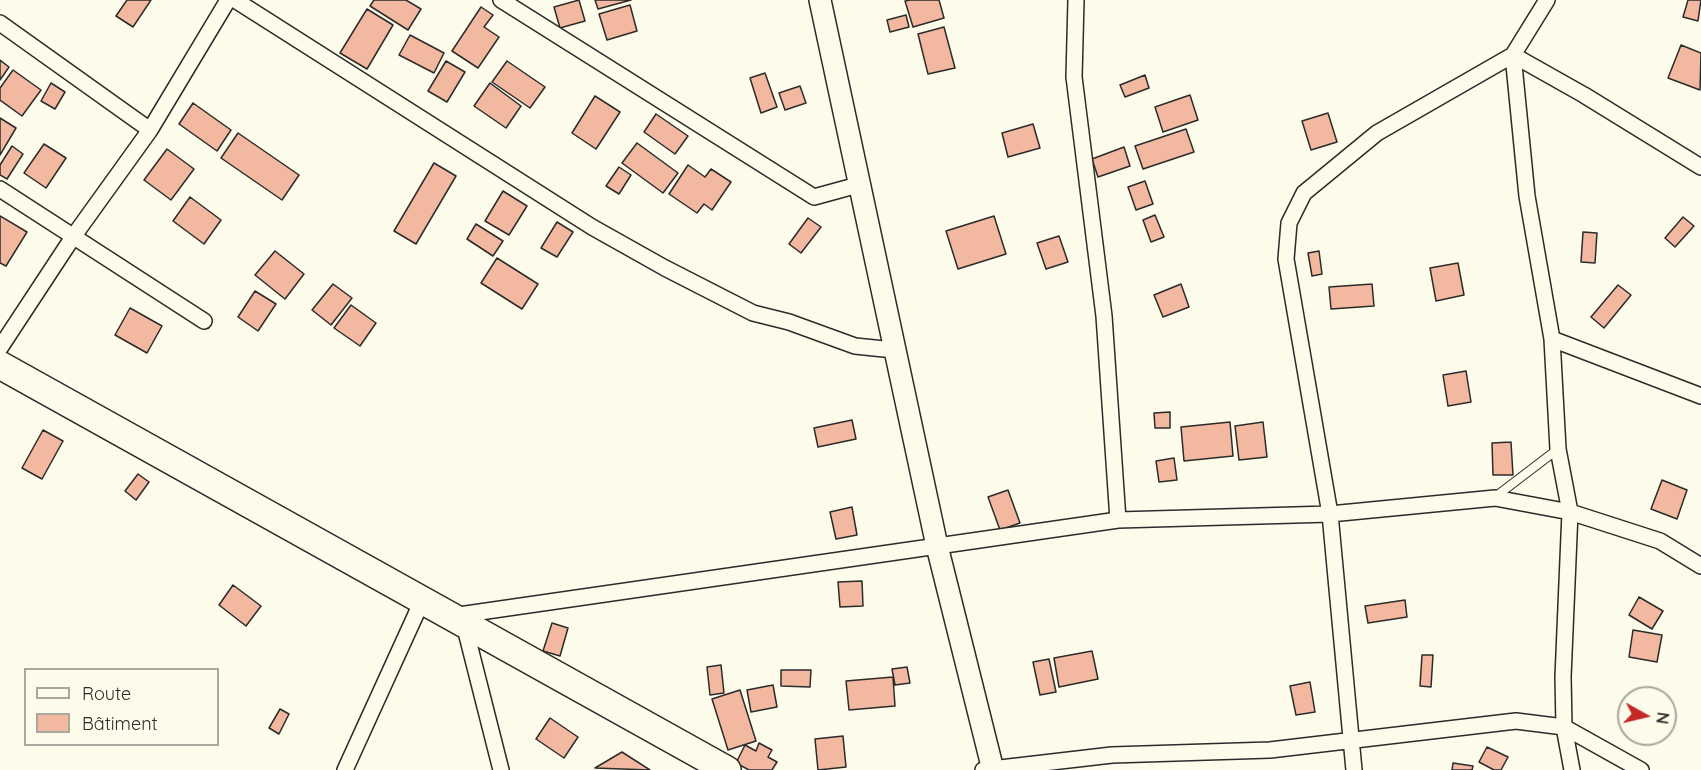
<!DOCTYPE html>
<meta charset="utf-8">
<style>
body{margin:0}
#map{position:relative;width:1701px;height:770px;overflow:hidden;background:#fdfbea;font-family:Quicksand,sans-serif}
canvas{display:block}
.legend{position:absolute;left:24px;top:668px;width:195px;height:78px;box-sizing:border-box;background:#fdfbea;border:2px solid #a9a89e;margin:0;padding:8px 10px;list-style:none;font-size:18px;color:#2b2b2b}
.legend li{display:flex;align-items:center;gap:12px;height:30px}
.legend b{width:30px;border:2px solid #a9a89e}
.north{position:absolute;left:1617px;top:686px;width:60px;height:60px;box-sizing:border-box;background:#fdfbea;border:2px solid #a9a89e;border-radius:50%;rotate:98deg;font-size:16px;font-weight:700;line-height:24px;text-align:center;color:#2b2b2b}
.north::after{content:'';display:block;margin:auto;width:21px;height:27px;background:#c62828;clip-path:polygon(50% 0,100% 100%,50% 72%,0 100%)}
</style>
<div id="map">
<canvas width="1701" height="770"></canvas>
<ul class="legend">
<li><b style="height:8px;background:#fdfbea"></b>Route</li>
<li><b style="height:16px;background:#f2b8a0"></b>Bâtiment</li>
</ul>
<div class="north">N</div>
</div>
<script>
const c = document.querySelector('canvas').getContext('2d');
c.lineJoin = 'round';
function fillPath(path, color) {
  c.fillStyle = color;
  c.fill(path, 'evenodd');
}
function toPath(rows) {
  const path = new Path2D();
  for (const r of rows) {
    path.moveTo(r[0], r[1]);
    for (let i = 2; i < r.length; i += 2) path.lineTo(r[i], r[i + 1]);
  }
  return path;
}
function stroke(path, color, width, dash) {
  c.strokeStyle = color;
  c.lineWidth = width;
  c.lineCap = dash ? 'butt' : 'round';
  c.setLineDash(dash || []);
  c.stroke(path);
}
const building = toPath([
 [127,0,151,0,133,27,116,16,127,0],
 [374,0,406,0,421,9,408,30,370,6,374,0],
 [579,0,585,21,560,28,554,7,579,0],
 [595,0,631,0,598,9,595,0],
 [910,0,939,0,944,18,913,27,905,1,910,0],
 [1688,0,1701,0,1698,21,1683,17,1688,0],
 [630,5,637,31,607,40,599,14,630,5],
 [481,7,493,15,484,27,499,37,478,68,452,51,481,7],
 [367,9,393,25,367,69,340,53,367,9],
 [906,15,909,27,890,32,887,20,906,15],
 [944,27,955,68,928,74,918,34,944,27],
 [410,35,444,53,434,73,399,55,410,35],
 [1681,45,1701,53,1700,90,1668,78,1681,45],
 [0,60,9,67,0,80,0,60],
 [446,61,465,72,447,102,428,91,446,61],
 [507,61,545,87,530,108,492,82,507,61],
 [13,70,41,90,22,116,0,100,0,88,13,70],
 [765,73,777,107,761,113,750,78,765,73],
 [1145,75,1149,88,1125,97,1120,85,1145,75],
 [51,83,65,92,55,109,41,101,51,83],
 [490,83,521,106,506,128,474,106,490,83],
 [800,86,806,103,785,110,779,93,800,86],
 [1190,95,1198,120,1163,132,1155,107,1190,95],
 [595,96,620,112,596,149,572,133,595,96],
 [193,103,231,130,217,151,179,124,193,103],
 [1328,113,1337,142,1311,150,1302,121,1328,113],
 [656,114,688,136,675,154,644,132,656,114],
 [0,118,16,128,0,155,0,118],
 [1033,124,1040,148,1008,157,1002,133,1033,124],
 [1186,129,1194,152,1143,169,1135,146,1186,129],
 [238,133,299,175,282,200,221,158,238,133],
 [637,143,678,173,663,193,622,163,637,143],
 [44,144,66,158,46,188,24,173,44,144],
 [12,146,23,154,7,179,0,175,0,165,12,146],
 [1124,147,1130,166,1098,177,1092,159,1124,147],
 [167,149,194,169,171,200,144,180,167,149],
 [434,163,456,176,416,244,394,231,434,163],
 [688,165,705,177,711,169,731,182,712,210,704,204,697,213,669,194,688,165],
 [619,167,631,175,619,194,606,186,619,167],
 [1145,181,1153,204,1136,210,1128,187,1145,181],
 [503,191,527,206,509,235,485,221,503,191],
 [190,197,221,220,204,244,173,221,190,197],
 [1155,215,1164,237,1151,242,1143,220,1155,215],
 [0,216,27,232,6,266,0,263,0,216],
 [994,216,1006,254,958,269,946,231,994,216],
 [1683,217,1694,226,1675,247,1665,238,1683,217],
 [808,218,821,227,801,253,789,244,808,218],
 [557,222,573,232,557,257,541,248,557,222],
 [476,224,503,241,493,256,467,239,476,224],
 [1583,232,1597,233,1595,263,1581,262,1583,232],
 [1059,236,1068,262,1046,269,1037,243,1059,236],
 [275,251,304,274,285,299,255,275,275,251],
 [1319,251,1322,274,1312,276,1308,253,1319,251],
 [497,258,538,284,522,309,481,283,497,258],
 [1458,263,1464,295,1436,301,1430,268,1458,263],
 [333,284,352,298,331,325,312,310,333,284],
 [1181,284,1189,307,1163,317,1154,295,1181,284],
 [1372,284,1374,306,1331,309,1329,287,1372,284],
 [1618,285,1631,295,1604,328,1591,317,1618,285],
 [255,291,276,304,258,331,238,317,255,291],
 [351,305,376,323,360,346,334,328,351,305],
 [130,308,162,326,147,353,115,335,130,308],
 [1466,371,1471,402,1448,406,1443,375,1466,371],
 [1170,412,1170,428,1155,428,1154,413,1170,412],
 [852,420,856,439,818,447,814,428,852,420],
 [1230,422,1233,456,1184,461,1181,427,1230,422],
 [1263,422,1267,457,1239,460,1235,426,1263,422],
 [43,430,63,441,42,479,22,468,43,430],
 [1511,442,1513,475,1493,475,1492,443,1511,442],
 [1174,458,1177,480,1159,482,1156,461,1174,458],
 [138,474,149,482,136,500,125,491,138,474],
 [1662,480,1687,490,1677,519,1651,509,1662,480],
 [1008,490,1020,523,1000,530,988,497,1008,490],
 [852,507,857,535,836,539,830,512,852,507],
 [862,581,863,606,840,607,838,582,862,581],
 [233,585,261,606,246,626,219,605,233,585],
 [1639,597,1663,611,1652,629,1629,615,1639,597],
 [1405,600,1407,617,1368,623,1365,606,1405,600],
 [552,623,568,628,560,656,543,651,552,623],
 [1633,630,1662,635,1657,662,1629,657,1633,630],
 [1092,651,1098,679,1059,687,1054,658,1092,651],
 [1422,655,1433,655,1431,687,1420,686,1422,655],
 [1049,659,1056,692,1040,695,1033,662,1049,659],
 [721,665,724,693,710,695,707,667,721,665],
 [907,667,910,683,895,685,892,669,907,667],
 [781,670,811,670,810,687,781,686,781,670],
 [893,677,895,706,849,710,846,681,893,677],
 [1310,682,1315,712,1296,715,1290,686,1310,682],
 [773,685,777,707,751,712,747,690,773,685],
 [740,690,756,741,728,750,712,699,740,690],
 [280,709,289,714,279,734,269,728,280,709],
 [550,718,578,737,564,758,536,739,550,718],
 [843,736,846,767,818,770,815,739,843,736],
 [759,743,772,750,768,757,777,762,772,770,749,770,736,763,745,745,756,751,759,743],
 [1487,747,1508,757,1501,770,1494,770,1479,762,1487,747],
 [622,752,650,770,595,768,622,752],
 [1453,763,1473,766,1472,770,1452,770,1453,763]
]);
const lane = toPath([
 [1495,497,1558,449]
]);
const street = toPath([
 [235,0,592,227,665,268,753,313,789,322,855,346,894,350],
 [501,0,814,197,858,185],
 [1076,0,1074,77,1104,316,1118,520],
 [0,23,150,130],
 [1513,55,1527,196,1552,339,1558,449,1570,512,1563,677,1564,727,1572,770],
 [1513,55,1584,95,1701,167],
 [0,189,204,321],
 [1552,339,1701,396],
 [0,348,73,237,150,130,228,0],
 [452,616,1118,520,1330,514,1495,498,1570,512,1660,541,1701,566],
 [464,624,501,770],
 [345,770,422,601],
 [983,770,1112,755,1270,750,1516,721,1564,727,1641,770],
 [1354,770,1330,514,1286,259,1289,223,1304,193,1377,133,1513,55,1547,0]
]);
const secondary = toPath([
 [820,0,937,546,993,770]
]);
const highway = toPath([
 [0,365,727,770]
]);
fillPath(building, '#f2b8a0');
stroke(building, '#2b2b2b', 1.5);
stroke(lane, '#2b2b2b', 10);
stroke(street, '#2b2b2b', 18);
stroke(secondary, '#2b2b2b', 24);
stroke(highway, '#2b2b2b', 30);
stroke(lane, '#fdfbea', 8);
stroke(street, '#fdfbea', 15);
stroke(secondary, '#fdfbea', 21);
stroke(highway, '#fdfbea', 27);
</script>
